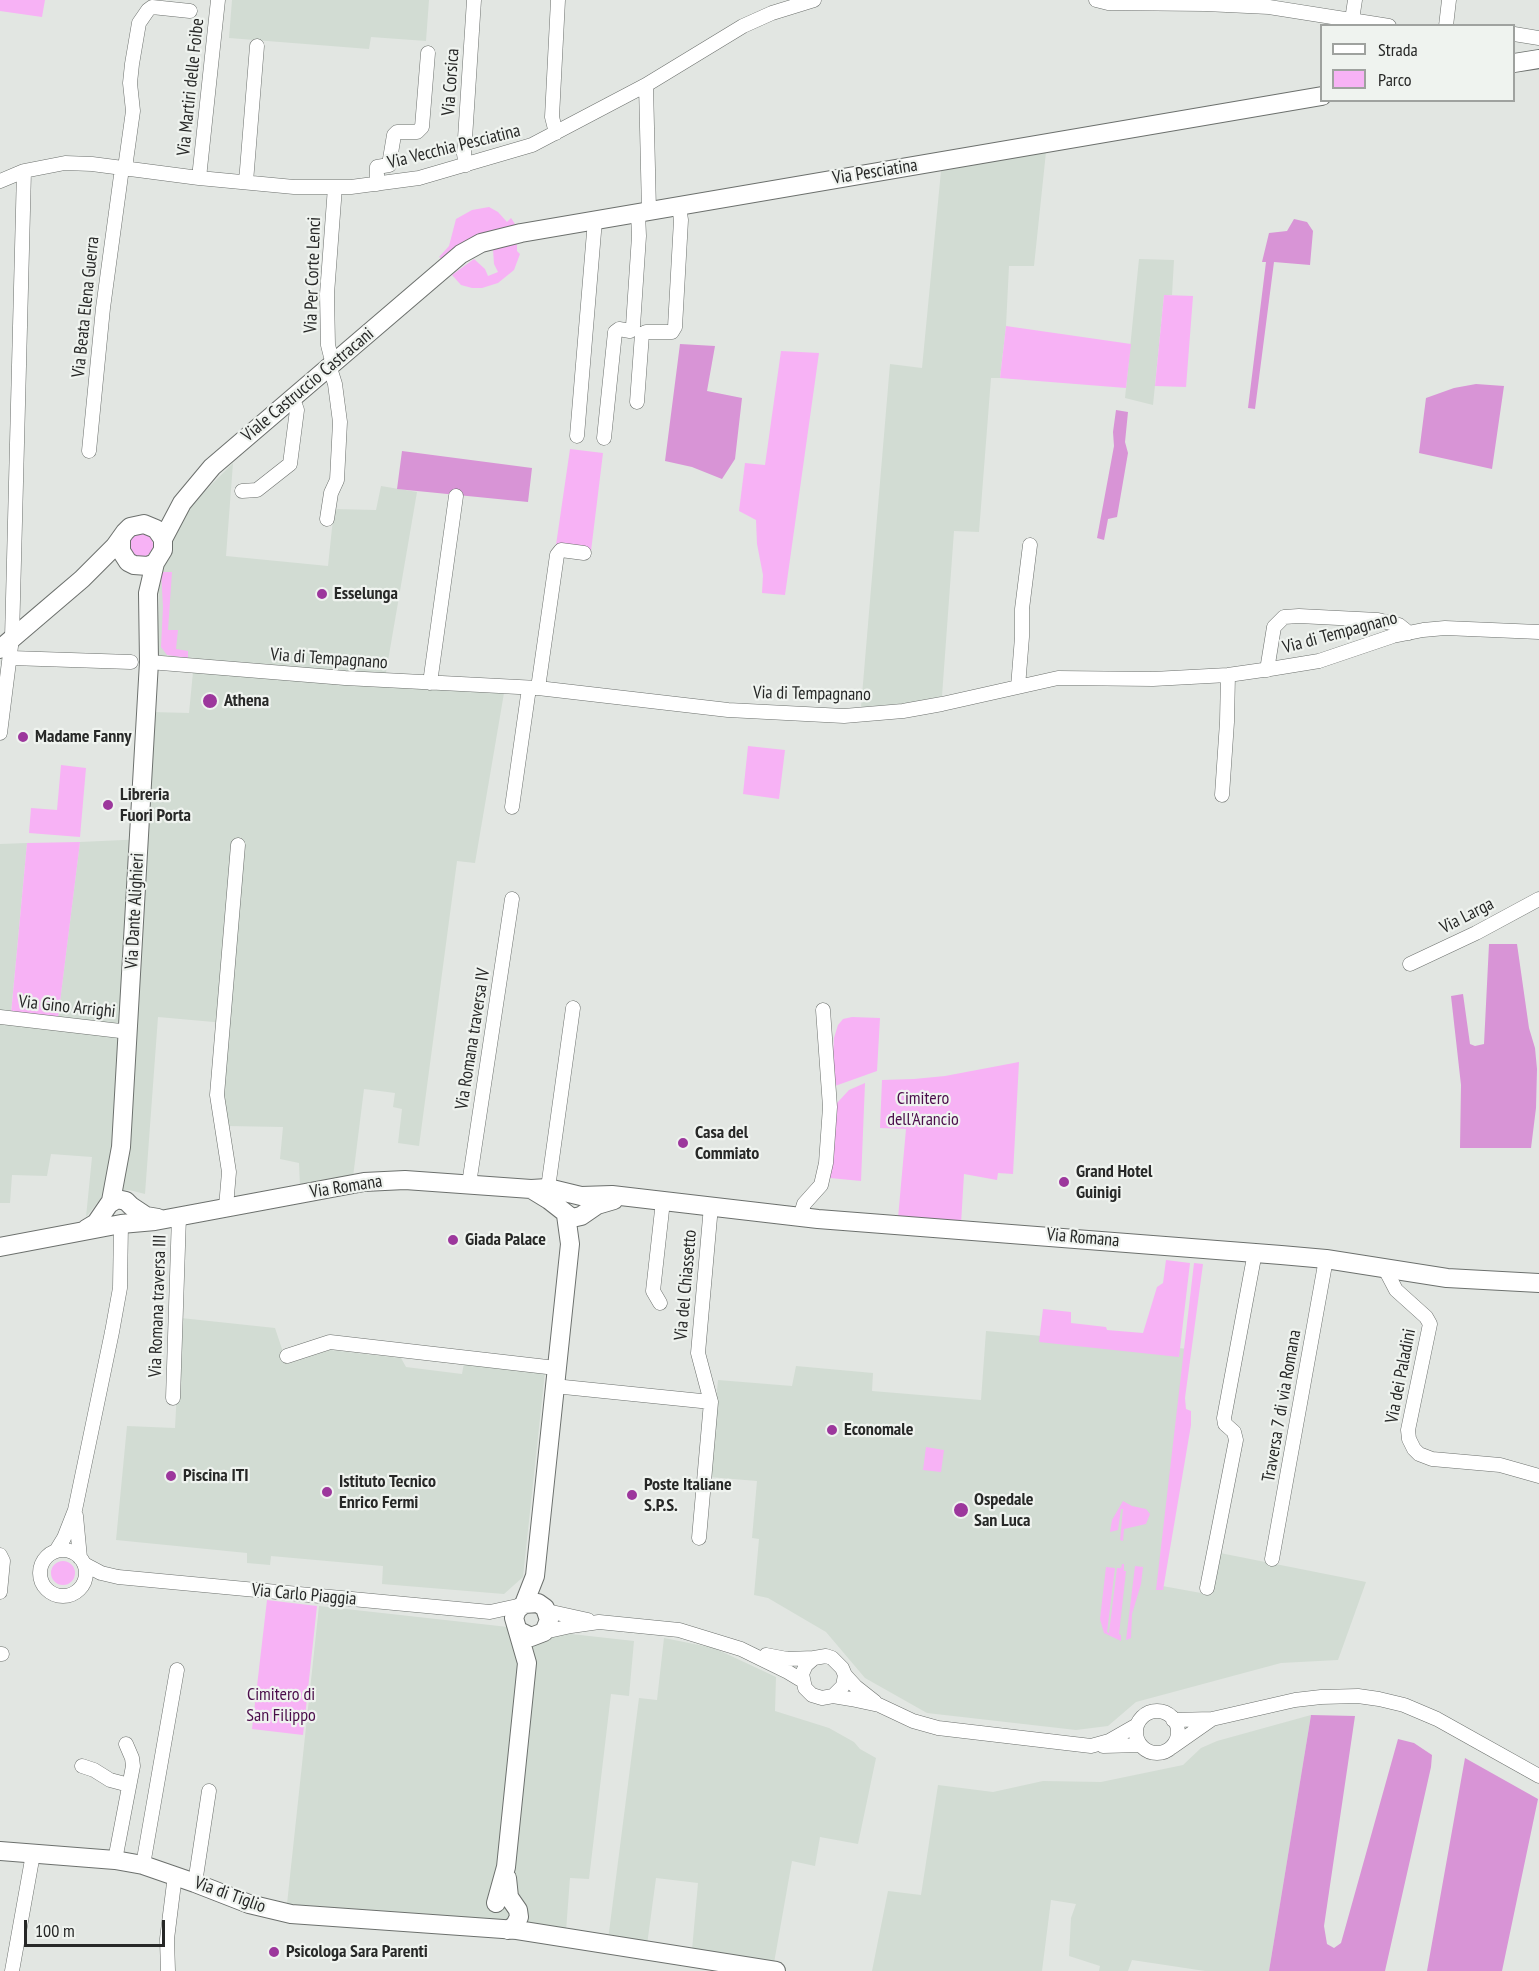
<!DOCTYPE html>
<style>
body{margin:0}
#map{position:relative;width:1539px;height:1971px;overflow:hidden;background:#e2e6e2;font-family:"PT Sans Narrow",sans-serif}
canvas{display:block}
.legend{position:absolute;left:1320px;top:24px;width:195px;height:78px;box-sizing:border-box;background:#eff3ef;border:2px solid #9fa29f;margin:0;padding:8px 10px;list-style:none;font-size:18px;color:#272827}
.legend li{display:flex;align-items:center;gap:12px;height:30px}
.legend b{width:30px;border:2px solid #9fa29f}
.scale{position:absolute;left:24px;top:1920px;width:141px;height:27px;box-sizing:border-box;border:3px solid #272827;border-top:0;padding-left:8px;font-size:18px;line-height:21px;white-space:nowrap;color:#272827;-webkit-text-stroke:4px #eff3ef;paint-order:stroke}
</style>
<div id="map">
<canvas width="1539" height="1971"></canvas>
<ul class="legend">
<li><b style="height:8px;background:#fff"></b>Strada</li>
<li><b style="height:16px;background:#f7b2f5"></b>Parco</li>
</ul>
<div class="scale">100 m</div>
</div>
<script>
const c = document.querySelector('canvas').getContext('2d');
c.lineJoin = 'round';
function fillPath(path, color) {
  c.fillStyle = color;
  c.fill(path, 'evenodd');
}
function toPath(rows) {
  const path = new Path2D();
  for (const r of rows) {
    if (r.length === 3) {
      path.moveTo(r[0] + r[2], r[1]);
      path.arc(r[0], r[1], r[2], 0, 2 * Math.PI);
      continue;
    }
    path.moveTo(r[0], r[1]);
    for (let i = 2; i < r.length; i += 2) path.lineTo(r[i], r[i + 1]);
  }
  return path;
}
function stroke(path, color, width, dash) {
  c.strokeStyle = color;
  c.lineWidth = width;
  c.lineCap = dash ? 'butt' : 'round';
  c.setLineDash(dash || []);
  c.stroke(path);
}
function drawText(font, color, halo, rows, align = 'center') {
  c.font = font + ' "PT Sans Narrow",sans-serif';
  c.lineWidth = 4.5;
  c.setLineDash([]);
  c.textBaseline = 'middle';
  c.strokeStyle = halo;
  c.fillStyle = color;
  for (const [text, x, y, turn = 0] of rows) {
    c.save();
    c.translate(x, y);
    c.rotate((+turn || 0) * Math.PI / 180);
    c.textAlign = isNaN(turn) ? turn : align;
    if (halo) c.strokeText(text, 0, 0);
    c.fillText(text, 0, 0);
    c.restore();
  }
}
const built = toPath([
 [232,0,429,0,426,41,371,37,369,49,229,38],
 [1046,152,1034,266,1009,266,1006,326,1000,378,991,378,979,532,954,531,942,696,902,705,861,707,890,364,922,368,941,171],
 [1139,259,1174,260,1172,295,1164,295,1153,405,1125,398],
 [233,463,226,556,328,566,334,509,376,510,381,486,417,492,384,684,504,693,475,863,457,861,419,1146,398,1143,402,1109,393,1107,395,1093,364,1089,353,1177,300,1187,299,1163,280,1159,283,1127,227,1126,221,1093,225,1023,158,1017,145,1194,129,1190,106,1192,86,1217,92,1157,51,1154,47,1176,12,1175,10,1203,0,1203,0,844,27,843,11,1013,58,1018,80,842,145,839,152,712,189,713,193,672,156,667,159,598,156,573,174,526,181,515],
 [181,1318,275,1328,287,1364,330,1350,401,1358,406,1367,462,1374,464,1363,545,1372,523,1577,504,1594,382,1584,383,1566,271,1556,270,1565,247,1563,247,1553,116,1540,127,1426,175,1428],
 [986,1331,1189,1349,1157,1585,1212,1595,1220,1553,1366,1582,1338,1660,1281,1663,1136,1702,1108,1726,1076,1730,927,1713,865,1678,826,1632,768,1598,754,1595,759,1539,752,1538,757,1481,709,1477,718,1380,792,1386,796,1366,873,1373,872,1391,981,1400],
 [319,1606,634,1641,629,1696,611,1694,589,1879,570,1878,566,1931,430,1914,287,1904],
 [664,1638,714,1648,776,1677,775,1711,829,1728,854,1742,860,1749,876,1758,858,1844,820,1837,815,1866,792,1861,774,1963,692,1950,698,1883,656,1878,647,1945,608,1940,639,1698,657,1700],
 [1311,1715,1269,1971,1205,1971,1132,1960,1128,1971,1099,1971,1100,1966,1069,1956,1071,1918,1076,1904,1051,1900,1042,1971,872,1971,888,1891,921,1895,938,1785,993,1792,1043,1781,1101,1782,1183,1765,1201,1748,1217,1741]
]);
const green = toPath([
 [0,0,45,0,42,17,0,11],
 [489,207,498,212,507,222,511,218,515,224,515,228,490,231,479,235,442,259,439,257,449,246,456,219,472,210],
 [517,244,517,251,520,254,514,270,498,283,482,288,472,288,461,285,452,275,474,259,485,269,488,276,498,272,494,264,493,249],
 [1164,295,1193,296,1186,387,1155,386],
 [1006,326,1131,344,1126,388,1000,378],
 [781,351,819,353,785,595,762,593,763,575,757,544,756,520,739,511,745,463,765,465],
 [570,449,603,453,591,551,556,545],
 [141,545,12],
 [161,572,172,572,168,630,178,630,176,649,188,651,188,658,167,655,161,647,163,607],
 [748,746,785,750,779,799,743,794],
 [61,765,86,768,80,837,29,833,31,808,57,810],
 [80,842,58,1018,11,1014,27,843],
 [852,1017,880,1018,877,1071,835,1086,833,1057,834,1038,838,1025,843,1019],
 [1019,1062,1013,1174,998,1173,997,1180,964,1174,961,1224,898,1218,906,1129,880,1128,882,1080,914,1079,945,1076],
 [865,1083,861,1181,830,1178,837,1103,849,1090],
 [1166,1260,1190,1263,1179,1357,1039,1342,1043,1309,1071,1312,1071,1323,1106,1327,1107,1330,1143,1333,1157,1287,1163,1283],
 [1194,1263,1203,1264,1185,1398,1186,1409,1191,1411,1191,1425,1163,1590,1156,1590],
 [926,1447,944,1450,941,1472,923,1470],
 [1123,1501,1132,1506,1146,1509,1150,1514,1146,1524,1124,1529,1123,1541,1120,1540,1123,1509,1121,1509,1118,1530,1110,1532,1112,1520],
 [63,1573,12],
 [1122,1564,1124,1564,1124,1571,1126,1571,1119,1634,1121,1635,1121,1641,1104,1633,1100,1619,1106,1567,1115,1568,1107,1632,1109,1633,1117,1568,1121,1568],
 [1135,1566,1143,1567,1141,1584,1132,1614,1131,1638,1126,1640],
 [267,1600,317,1606,303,1735,252,1729]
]);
const forest = toPath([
 [1294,219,1307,222,1313,231,1310,265,1274,262,1255,409,1248,408,1266,262,1262,262,1269,233,1287,231],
 [680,344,715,346,707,391,742,398,735,459,722,479,692,467,665,461],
 [1476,384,1504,386,1492,469,1419,453,1426,398,1454,388],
 [1116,410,1128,412,1125,442,1128,453,1117,517,1108,519,1104,540,1097,538,1114,446,1113,432],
 [402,451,532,468,528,502,397,489],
 [1489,944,1517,944,1529,1028,1535,1048,1537,1069,1536,1108,1531,1148,1460,1148,1461,1085,1451,996,1463,994,1470,1044,1475,1046,1484,1044],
 [1311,1715,1355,1716,1324,1926,1327,1944,1334,1948,1341,1943,1398,1739,1414,1743,1432,1755,1431,1767,1385,1971,1269,1971],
 [1465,1758,1538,1799,1502,1971,1427,1971]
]);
const minor = toPath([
 [1096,0,1108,3,1205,4,1269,7,1389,26],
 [1352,20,1355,0],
 [1446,26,1449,0],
 [1514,34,1539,38],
 [646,85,649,211],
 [556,133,552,117,558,0],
 [466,165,464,154,474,0],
 [125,168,133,111,130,83,132,64,139,23,148,10,152,7,190,11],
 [199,178,218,0],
 [0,181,24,171,65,163,92,164,199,178,294,187,351,187,419,178,532,145,646,85,743,26,772,13,814,0],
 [246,182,257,46],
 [377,184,377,167,389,165,394,135,397,132,417,132,422,127,428,53],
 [333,365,328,345,327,294,335,187],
 [637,402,642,334,646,332,672,332,675,327,681,220,679,206],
 [577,436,595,220],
 [604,438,615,332,619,329,630,331,633,326,639,236,638,213],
 [89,451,103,308,122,168],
 [242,491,257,490,290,464,297,410,293,399],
 [327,519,331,493,337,480,340,422,335,384,330,368],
 [11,658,131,662],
 [149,662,345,678,538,688,728,710,844,716,903,711,942,704,1058,678,1153,679,1228,675,1270,669,1319,661,1393,636,1423,630,1445,628,1539,632],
 [1267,670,1274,627,1284,617,1299,616,1378,620,1399,625,1409,633],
 [430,683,456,496],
 [1018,687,1022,637,1022,609,1030,545],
 [538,688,557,555,561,550,584,553],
 [0,733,12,638,24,171],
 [1222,795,1227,722,1228,675],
 [512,807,529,688],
 [1410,964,1476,933,1539,899],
 [0,1017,129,1032],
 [469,1184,512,899],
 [548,1188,573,1008],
 [226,1207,229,1172,217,1095,238,845],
 [800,1217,804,1204,821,1185,826,1163,830,1107,823,1010],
 [1385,1269,1396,1290,1426,1317,1430,1324,1408,1430,1409,1439,1414,1449,1419,1454,1432,1459,1500,1465,1539,1476],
 [660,1303,653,1291,663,1201],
 [287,1356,330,1342,556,1368],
 [554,1386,711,1402],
 [173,1398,179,1216],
 [76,1516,80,1558],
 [699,1538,711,1402,698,1353,711,1206],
 [63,1573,23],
 [56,1551,64,1538,75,1510,112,1332,120,1288,121,1224],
 [0,1555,3,1561,0,1592],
 [1272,1559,1326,1259],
 [84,1564,101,1573,118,1577,490,1612,522,1605],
 [1207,1588,1236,1440,1234,1432,1225,1424,1224,1418,1255,1252],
 [547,1611,588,1620],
 [544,1632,571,1626,599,1622,679,1630,741,1649,788,1672,803,1681],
 [0,1654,2,1654],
 [766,1655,787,1659,814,1658],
 [845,1675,856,1687,875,1702],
 [833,1696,843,1686,845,1675,842,1668,832,1658,826,1656,814,1658,806,1665,802,1674,805,1688,812,1695,822,1698,833,1696,851,1699,879,1705,913,1721,938,1728,1091,1746,1109,1741,1137,1725],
 [1157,1732,21],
 [1173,1720,1212,1719,1295,1700,1321,1697,1358,1696,1379,1699,1404,1705,1437,1719,1539,1776],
 [1103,1746,1140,1745],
 [1172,1747,1212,1719],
 [82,1766,94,1770,110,1780,129,1785],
 [115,1860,133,1766,132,1758,126,1744],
 [143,1865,177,1670],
 [195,1883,209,1791],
 [12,1971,33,1854],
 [168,1971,167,1939,175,1875]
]);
const major = toPath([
 [1514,63,1539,59],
 [163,539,182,503,212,467,461,254,481,243,521,233,1322,96],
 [0,649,82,579,115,546,125,532,130,527,144,524,156,529,163,539,163,550,155,563,148,566,134,565,128,562,121,551,121,538],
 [531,1189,549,1200,572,1218,581,1216,597,1205,614,1200],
 [111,1201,121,1147,149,662,148,593,155,563],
 [86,1229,96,1223,109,1204,117,1199,126,1201,131,1206,146,1216,158,1218],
 [0,1247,121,1224,155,1221,364,1182,405,1180,531,1189,548,1188,581,1196,612,1195,818,1219,1281,1255,1326,1259,1447,1278,1539,1283],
 [524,1604,535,1576,570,1244,566,1215],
 [0,1851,115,1860,143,1865,195,1883,249,1904,291,1914,517,1930,776,1971],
 [507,1878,509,1897,518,1910,519,1917,515,1925,508,1930],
 [496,1903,506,1867,527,1663,514,1618,517,1610,524,1604,538,1603,545,1608,549,1620,544,1632,531,1637,519,1631]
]);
const markers = [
 [322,594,6,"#9c379c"],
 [210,701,8,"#9c379c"],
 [23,737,6,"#9c379c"],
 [108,805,6,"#9c379c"],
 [683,1143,6,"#9c379c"],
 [1064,1182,6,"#9c379c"],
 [453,1240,6,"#9c379c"],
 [832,1430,6,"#9c379c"],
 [171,1476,6,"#9c379c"],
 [327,1492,6,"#9c379c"],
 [632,1495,6,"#9c379c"],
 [961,1510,8,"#9c379c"],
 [274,1952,6,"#9c379c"]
];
const streetNames = [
 ["Via Corsica",451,82,-86],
 ["Via Martiri delle Foibe",191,87,-84],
 ["Via Vecchia Pesciatina",454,147,-14],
 ["Via Pesciatina",875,172,-9],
 ["Via Per Corte Lenci",313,275,-88],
 ["Via Beata Elena Guerra",86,307,-84],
 ["Viale Castruccio Castracani",308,385,-40],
 ["Via di Tempagnano",1340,633,-15],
 ["Via di Tempagnano",329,659,4],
 ["Via di Tempagnano",812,694,1],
 ["Via Dante Alighieri",135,911,-87],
 ["Via Larga",1467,916,-27],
 ["Via Gino Arrighi",67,1007,6],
 ["Via Romana traversa IV",473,1039,-81],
 ["Via Romana",346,1187,-9],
 ["Via Romana",1083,1238,5],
 ["Via del Chiassetto",686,1285,-85],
 ["Via Romana traversa III",158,1306,-88],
 ["Via dei Paladini",1401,1376,-79],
 ["Traversa 7 di via Romana",1282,1406,-80],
 ["Via Carlo Piaggia",304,1595,5],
 ["Via di Tiglio",230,1895,20]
];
const poiNames = [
 ["Esselunga",334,594],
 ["Athena",224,701],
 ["Madame Fanny",35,737],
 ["Libreria",120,795],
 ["Fuori Porta",120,816],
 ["Casa del",695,1133],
 ["Commiato",695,1154],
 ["Grand Hotel",1076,1172],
 ["Guinigi",1076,1193],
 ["Giada Palace",465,1240],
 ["Economale",844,1430],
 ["Piscina ITI",183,1476],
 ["Istituto Tecnico",339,1482],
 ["Enrico Fermi",339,1503],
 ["Poste Italiane",644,1485],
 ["S.P.S.",644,1506],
 ["Ospedale",974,1500],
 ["San Luca",974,1521],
 ["Psicologa Sara Parenti",286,1952]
];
const parkNames = [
 ["Cimitero",923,1099],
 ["dell'Arancio",923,1120],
 ["Cimitero di",281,1695],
 ["San Filippo",281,1716]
];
fillPath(built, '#d2dcd3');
fillPath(green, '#f7b2f5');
fillPath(forest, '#d894d6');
stroke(minor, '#6c706d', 15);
stroke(major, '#6c706d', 20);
stroke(minor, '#fff', 14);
stroke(major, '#fff', 18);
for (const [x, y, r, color] of markers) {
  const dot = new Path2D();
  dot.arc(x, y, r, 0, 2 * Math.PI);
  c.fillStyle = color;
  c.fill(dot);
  stroke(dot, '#eff3ef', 2);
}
drawText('18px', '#272827', '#eff3ef', streetNames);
drawText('bold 18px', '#272827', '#eff3ef', poiNames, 'left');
drawText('18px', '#4b0e4b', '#eff3ef', parkNames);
</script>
